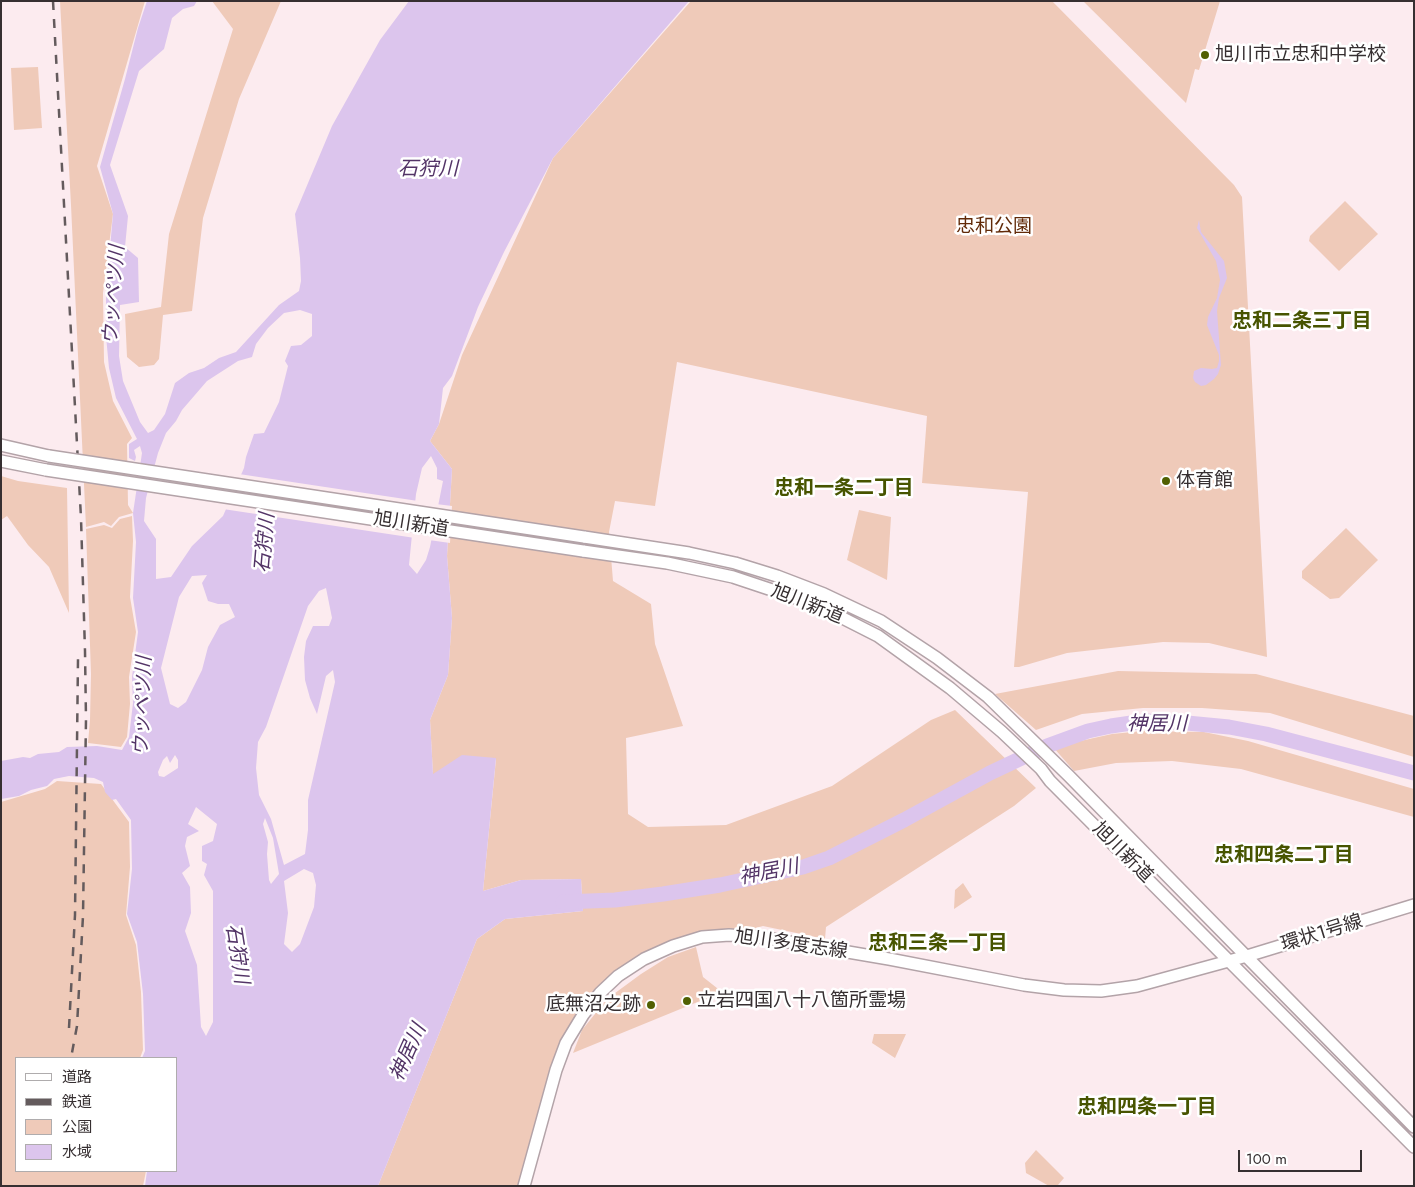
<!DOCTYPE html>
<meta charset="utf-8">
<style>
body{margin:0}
#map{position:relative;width:1415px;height:1187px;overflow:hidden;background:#fcebef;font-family:Jost,"Noto Sans JP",sans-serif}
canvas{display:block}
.frame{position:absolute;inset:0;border:2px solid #362f31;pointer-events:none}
.legend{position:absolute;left:15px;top:1057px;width:162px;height:115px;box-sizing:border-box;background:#fff;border:1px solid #afacad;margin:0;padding:6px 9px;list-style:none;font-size:15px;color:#362f31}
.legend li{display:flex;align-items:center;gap:10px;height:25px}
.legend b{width:25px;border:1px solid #afacad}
.scale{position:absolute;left:1238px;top:1150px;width:124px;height:22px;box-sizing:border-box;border:2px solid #362f31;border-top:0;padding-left:6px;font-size:15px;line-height:18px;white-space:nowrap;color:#362f31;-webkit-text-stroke:4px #fff;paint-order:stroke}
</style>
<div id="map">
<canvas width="1415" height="1187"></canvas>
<div class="frame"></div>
<ul class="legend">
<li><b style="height:6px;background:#fff"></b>道路</li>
<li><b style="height:6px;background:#645b5d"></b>鉄道</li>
<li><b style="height:14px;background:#efcab9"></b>公園</li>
<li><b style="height:14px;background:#dcc5ed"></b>水域</li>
</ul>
<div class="scale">100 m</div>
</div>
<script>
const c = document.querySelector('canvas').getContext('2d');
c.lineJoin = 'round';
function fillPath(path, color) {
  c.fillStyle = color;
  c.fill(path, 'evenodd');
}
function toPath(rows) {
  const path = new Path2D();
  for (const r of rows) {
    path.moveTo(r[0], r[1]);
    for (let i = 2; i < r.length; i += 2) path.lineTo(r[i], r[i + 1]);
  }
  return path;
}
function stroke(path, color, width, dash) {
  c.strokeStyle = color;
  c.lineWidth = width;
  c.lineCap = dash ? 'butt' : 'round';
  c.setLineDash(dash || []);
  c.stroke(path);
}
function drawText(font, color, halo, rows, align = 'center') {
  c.font = font + ' Jost,"Noto Sans JP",sans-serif';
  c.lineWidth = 5;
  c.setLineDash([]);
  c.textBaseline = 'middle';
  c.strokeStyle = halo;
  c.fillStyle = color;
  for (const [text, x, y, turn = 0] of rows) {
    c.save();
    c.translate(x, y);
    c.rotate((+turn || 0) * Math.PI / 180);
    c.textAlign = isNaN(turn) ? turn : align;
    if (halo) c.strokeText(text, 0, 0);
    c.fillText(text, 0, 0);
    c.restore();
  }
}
const green = toPath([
 [60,1,145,1,97,166,113,214,103,293,104,362,113,401,132,438,127,444,128,505,133,513,119,517,111,526,104,522,86,527,71,205],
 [212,1,281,1,239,99,203,218,192,311,163,315,159,359,154,365,139,367,127,357,125,314,161,307,169,234,233,29],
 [691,1,1052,1,1234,185,1242,197,1267,657,1209,643,1163,642,1067,653,1019,667,1014,667,1028,492,922,483,927,416,677,362,655,506,615,501,609,532,613,581,651,604,655,644,683,726,626,738,628,814,648,827,726,825,832,786,931,720,955,710,1036,788,1014,806,826,927,825,939,763,926,729,935,702,937,618,976,566,1043,524,1186,378,1186,477,939,505,919,583,911,581,879,521,880,483,891,496,759,433,775,430,720,448,675,452,618,447,556,452,469,430,441,439,424,462,355,553,158],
 [1083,1,1220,1,1199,70,1195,69,1186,103],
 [38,67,42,128,14,130,11,68],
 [1345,201,1378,234,1339,271,1309,241,1310,236],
 [1,476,18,481,67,488,69,613,49,567,28,545,7,516,1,520],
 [859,510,891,517,887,580,847,560],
 [132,516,133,541,130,597,136,632,129,677,130,704,127,737,121,747,88,743,90,720,91,674,86,529,104,525,112,528,120,519],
 [1346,528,1378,560,1339,598,1330,599,1302,578,1302,571],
 [1118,671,1256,674,1414,716,1414,757,1270,713,1202,708,1143,708,1082,714,1036,730,995,694],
 [1143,731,1204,732,1248,741,1414,789,1414,817,1241,769,1172,761,1116,763,1074,771,1053,747,1112,734],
 [57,781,101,784,129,822,130,867,126,915,136,945,141,992,143,1050,140,1058,16,1058,16,1171,146,1171,143,1186,1,1186,1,802,45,789],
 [963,883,972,897,954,909,955,890],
 [696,947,703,977,722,992,573,1053,582,1030,607,999,641,974,668,957],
 [874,1034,906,1034,895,1058,872,1043],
 [1036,1150,1064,1178,1058,1185,1049,1186,1026,1173,1025,1163]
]);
const water = toPath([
 [147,1,197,1,194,6,183,9,172,18,164,49,139,71,110,165,128,216,125,247,138,258,139,302,120,305,119,356,123,381,140,422,148,433,154,430,165,414,175,383,189,373,204,368,219,358,236,352,279,305,299,291,301,281,300,258,295,214,332,126,380,40,409,1,689,1,553,158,504,252,478,307,452,376,443,388,439,424,430,441,452,469,447,556,452,618,448,675,430,720,433,774,462,755,496,758,483,891,521,880,581,879,583,911,505,919,477,939,378,1186,145,1186,147,1171,176,1171,176,1058,142,1058,145,1051,143,994,137,942,127,914,132,869,131,820,116,799,112,800,105,792,103,782,94,778,69,776,54,779,47,786,31,790,19,796,1,799,1,761,23,757,30,758,38,754,59,752,67,747,97,746,122,750,129,737,133,703,132,677,138,632,133,598,136,542,133,513,142,453,140,446,134,450,136,457,135,461,129,458,129,444,137,439,116,398,109,368,106,336,106,293,113,214,100,167,125,79,138,28],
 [300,310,312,314,312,336,301,345,291,346,285,361,288,366,279,402,264,433,254,434,246,457,244,468,223,516,192,546,171,577,156,579,156,539,144,521,146,498,158,453,166,433,176,421,182,410,207,381,238,361,252,357,256,344,268,328,284,313],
 [431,456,437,468,437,479,443,481,430,547,426,560,417,574,409,565,416,494,422,468],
 [207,575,202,583,208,601,218,604,229,604,235,617,220,625,208,647,202,670,186,702,178,708,170,704,161,668,179,597,192,576],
 [326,588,332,618,329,626,313,626,306,641,304,657,305,680,310,698,317,714,326,676,333,670,335,682,308,800,308,830,305,854,284,865,271,819,259,795,256,768,258,742,266,727,308,606,319,591],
 [175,755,178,760,178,768,164,777,159,776,158,772,163,760,167,756,170,763],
 [196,807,217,824,213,841,202,846,202,861,207,864,204,875,213,891,213,1022,206,1036,201,1027,197,965,185,931,191,913,190,887,182,873,190,866,185,846,187,837,199,831,188,824],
 [265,818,273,838,279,874,271,884,269,880,267,854,268,842,263,824],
 [304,869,313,873,316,885,314,907,300,944,292,952,284,944,288,913,284,881],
 [1199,220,1201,232,1224,261,1227,278,1219,298,1217,311,1221,365,1218,374,1214,379,1206,385,1201,386,1195,382,1193,378,1194,371,1201,368,1212,369,1217,368,1219,361,1219,355,1207,325,1208,317,1217,298,1220,280,1216,261,1197,228]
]);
const pier = toPath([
 [239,474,418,501,415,538,223,509],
 [436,504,452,506,450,543,429,540]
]);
const river = toPath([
 [563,902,615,900,663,894,720,885,803,867,829,858,904,820,990,773,1047,746,1088,731,1111,726,1145,721,1187,723,1229,727,1266,734,1414,773]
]);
const primary = toPath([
 [524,1186,556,1070,566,1043,583,1015,600,993,618,976,644,959,673,946,702,937,729,935,760,937,889,959,1024,985,1064,990,1101,991,1137,986,1247,956,1414,905]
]);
const trunk = toPath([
 [1,445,49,456],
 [1,461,46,470],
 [584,537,689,553,735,563,777,576,824,594,881,621,937,658,988,697,1069,776,1414,1127],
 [583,551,667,563,733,577,817,605,878,636,950,688,1002,732,1041,769,1050,781,1414,1147]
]);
const rail = toPath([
 [53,1,81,518,85,651,86,719,83,916,77,1026,71,1058],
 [69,1028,75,915,78,659]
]);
const trunkBridge = toPath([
 [49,456,584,537],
 [46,470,583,551]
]);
const markers = [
 [1205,55,5,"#516002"],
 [1166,481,5,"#516002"],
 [687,1001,5,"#516002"],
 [651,1005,5,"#516002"]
];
const poiNames = [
 ["旭川市立忠和中学校",1215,55],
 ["体育館",1176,481],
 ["立岩四国八十八箇所霊場",697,1001],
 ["底無沼之跡",641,1005,"right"]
];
const parkNames = [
 ["忠和公園",994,227]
];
const streetNames = [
 ["旭川新道",411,525,9],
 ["旭川新道",807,605,22],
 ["旭川新道",1122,853,45],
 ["環状1号線",1322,934,-17],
 ["旭川多度志線",791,945,8]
];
const waterNames = [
 ["石狩川",428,170],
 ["ウッペツ川",115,295,-86],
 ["石狩川",266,543,-85],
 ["ウッペツ川",144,706,-88],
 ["神居川",1157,725],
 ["神居川",769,873,-11],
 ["石狩川",236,954,81],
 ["神居川",409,1053,-66]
];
const neighbourhoodNames = [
 ["忠和二条三丁目",1302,322],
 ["忠和一条二丁目",844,489],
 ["忠和四条二丁目",1284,856],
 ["忠和三条一丁目",938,944],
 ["忠和四条一丁目",1147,1108]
];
fillPath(green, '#efcab9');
fillPath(water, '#dcc5ed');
fillPath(pier, '#fcebef');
stroke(river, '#dcc5ed', 15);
stroke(primary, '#b3a3a8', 14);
stroke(trunk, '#b3a3a8', 14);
stroke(primary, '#fff', 11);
stroke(trunk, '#fff', 11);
stroke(rail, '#645b5d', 2.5, [9, 9]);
stroke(trunkBridge, '#b3a3a8', 14, []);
stroke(trunkBridge, '#fff', 11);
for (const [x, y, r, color] of markers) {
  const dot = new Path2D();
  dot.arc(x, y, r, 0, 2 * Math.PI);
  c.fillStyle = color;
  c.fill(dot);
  stroke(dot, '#fff', 2);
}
drawText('19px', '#362f31', '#fff', poiNames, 'left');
drawText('19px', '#612a08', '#fff', parkNames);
drawText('19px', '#362f31', '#fff', streetNames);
drawText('italic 20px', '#533467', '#fff', waterNames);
drawText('bold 20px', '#475400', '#fff', neighbourhoodNames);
</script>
